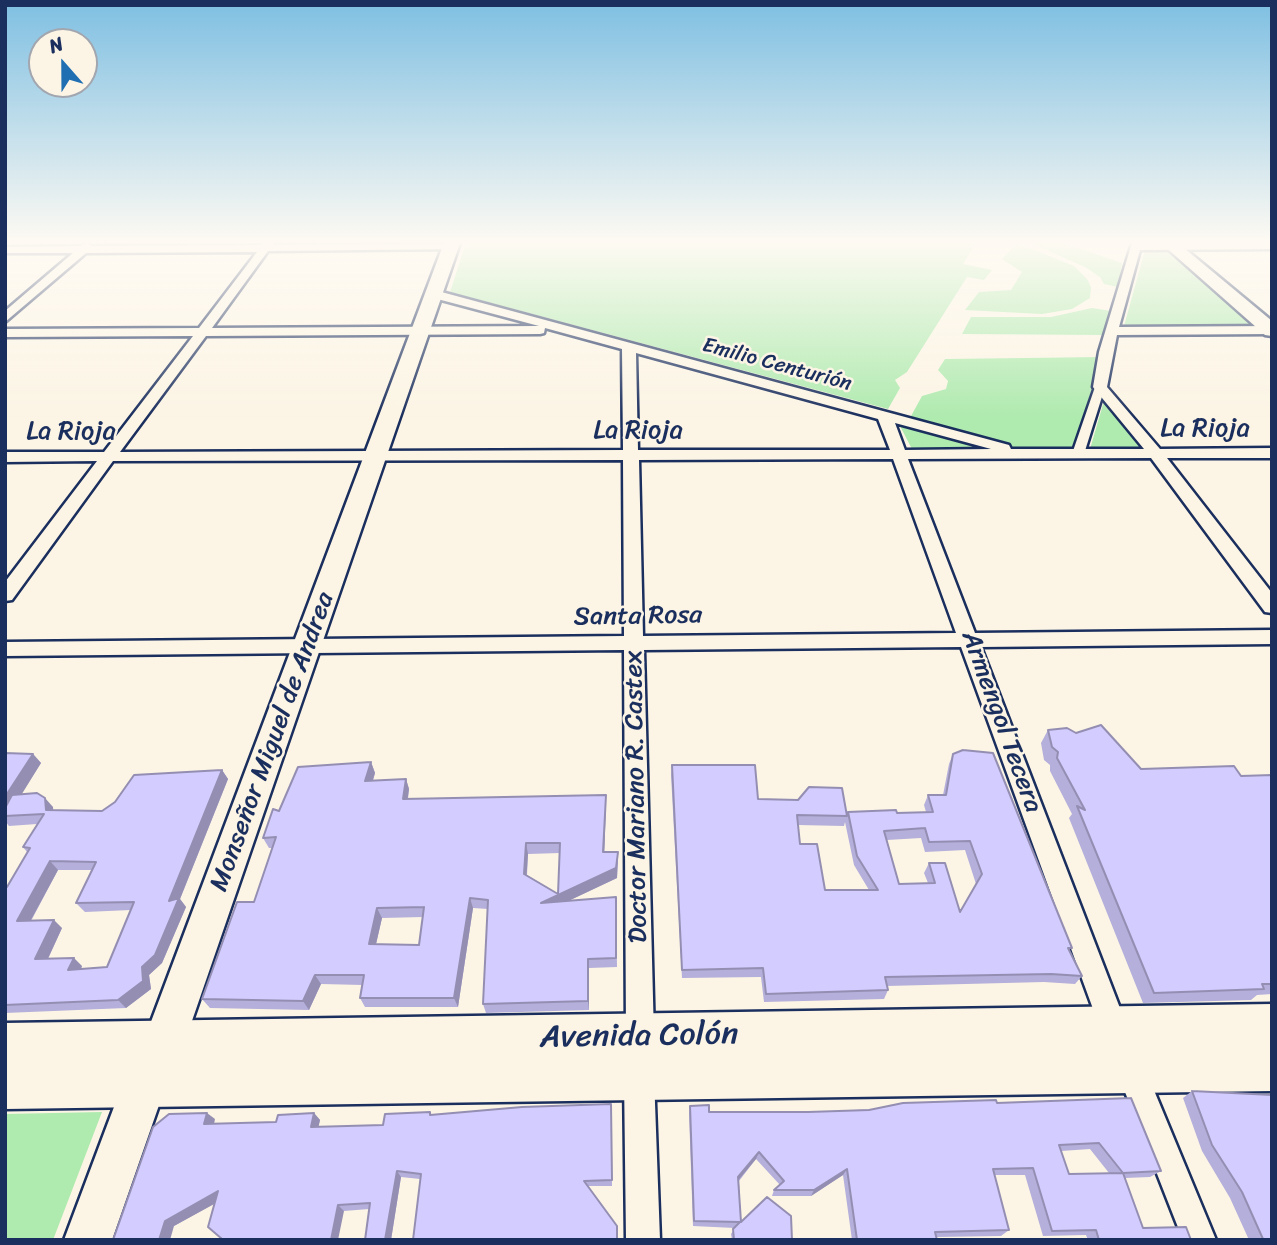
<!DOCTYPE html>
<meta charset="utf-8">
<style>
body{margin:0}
#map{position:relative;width:1277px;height:1245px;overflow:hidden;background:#fcf5e5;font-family:Sriracha,sans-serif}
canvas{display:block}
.frame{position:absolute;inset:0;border:7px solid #1b2f5e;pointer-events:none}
.north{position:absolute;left:28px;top:28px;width:70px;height:70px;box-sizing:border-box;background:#fcf5e5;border:2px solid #a2a6af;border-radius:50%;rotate:339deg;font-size:19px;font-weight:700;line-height:28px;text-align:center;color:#1b2f5e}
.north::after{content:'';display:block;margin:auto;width:24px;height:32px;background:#1f6fb2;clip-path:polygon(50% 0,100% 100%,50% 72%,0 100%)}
</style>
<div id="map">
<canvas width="1277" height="1245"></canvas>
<div class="frame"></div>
<div class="north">N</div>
</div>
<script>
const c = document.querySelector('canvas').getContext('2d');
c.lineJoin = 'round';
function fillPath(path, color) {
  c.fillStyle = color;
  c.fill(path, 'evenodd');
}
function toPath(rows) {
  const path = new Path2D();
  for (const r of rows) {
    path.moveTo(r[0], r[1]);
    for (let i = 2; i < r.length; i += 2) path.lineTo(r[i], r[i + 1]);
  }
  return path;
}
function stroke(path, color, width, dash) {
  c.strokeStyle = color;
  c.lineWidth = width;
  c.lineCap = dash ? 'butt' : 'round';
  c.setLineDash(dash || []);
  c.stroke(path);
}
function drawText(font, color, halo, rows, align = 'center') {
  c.font = font + ' Sriracha,sans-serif';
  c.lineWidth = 5;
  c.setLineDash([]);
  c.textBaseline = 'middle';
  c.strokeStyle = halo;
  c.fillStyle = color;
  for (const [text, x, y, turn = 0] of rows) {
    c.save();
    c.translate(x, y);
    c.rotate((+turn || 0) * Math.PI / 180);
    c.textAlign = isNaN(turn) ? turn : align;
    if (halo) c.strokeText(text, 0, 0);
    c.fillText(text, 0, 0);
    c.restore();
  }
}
const green = toPath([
 [466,243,976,243,963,264,992,270,984,280,967,277,907,372,895,380,900,388,888,409,450,292],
 [1017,243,1074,266,1087,279,1091,287,1090,298,1072,309,1042,314,965,310,979,292,1011,290,1022,272,1002,259],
 [1030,243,1064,243,1122,263,1118,287,1104,284,1100,277,1085,267],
 [1168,248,1257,325,1124,326,1145,250],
 [1092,308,1111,311,1103,335,962,334,971,317,1051,317],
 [1102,357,1072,451,1027,451,910,418,922,396,946,389,948,381,938,370,945,359],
 [1104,401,1144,448,1090,449],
 [899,424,1001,450,913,451],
 [102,1112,53,1240,5,1240,5,1114]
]);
const pedestrian = toPath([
 [1100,384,1105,387,1084,454,1082,456,1074,456,1072,454,1095,387,1100,384]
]);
const minor = toPath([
 [87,243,92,246,262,245,264,243,274,243,273,245,451,244,455,245,455,249,268,251,212,328,539,326,430,297,428,294,434,290,1009,445,1011,449,1144,449,1093,387,1099,352,1132,243,1272,243,1272,249,1140,250,1119,327,1272,326,1272,334,1117,335,1107,387,1160,449,1272,448,1272,458,1167,458,1272,593,1272,613,1265,612,1151,458,908,459,975,633,1272,630,1272,644,981,647,1128,1029,1124,1039,1114,1043,1104,1039,961,647,644,650,654,1037,650,1047,640,1051,630,1047,626,1037,624,650,5,656,5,642,624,636,623,460,113,461,12,600,5,601,5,582,97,461,5,462,5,452,104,452,193,336,5,337,5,329,199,328,257,252,86,253,5,322,5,311,73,253,5,253,5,247,80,246,87,243],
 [545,328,622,349,623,450,120,452,206,336,540,334,544,333,545,328],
 [636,353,878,419,890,450,638,450,636,353],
 [895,423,991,449,905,450,895,423],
 [893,459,956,633,643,636,639,460,893,459],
 [1131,1054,1141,1059,1216,1240,1183,1240,1116,1069,1121,1059,1131,1054],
 [639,1061,649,1066,654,1076,660,1240,626,1240,624,1076,629,1066,639,1061]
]);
const secondary = toPath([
 [444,243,460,243,184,1044,165,1088,112,1240,64,1240,123,1083,146,1035,444,243],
 [1161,243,1178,243,1272,321,1272,336,1265,335,1161,243]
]);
const primary = toPath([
 [1272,1004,1272,1091,5,1109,5,1023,1272,1004]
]);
const wall = toPath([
 [1048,730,1141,769,1241,776,1272,775,1272,994,1257,995,1251,1000,1143,1003,1069,818,1072,814,1050,771,1050,765,1044,760,1041,743],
 [5,753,33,754,41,763,21,794,53,807,53,810,102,811,222,770,228,779,180,899,186,907,162,963,149,975,151,989,126,1008,5,1013,5,887,7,887,27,852,23,847,37,824,9,826,5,821],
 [58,870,92,870,76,903,85,912,131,910,107,967,81,969,82,966,48,959,62,928,31,921],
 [953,754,1072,948,1069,950,1082,976,1075,984,1044,982,887,986,888,990,884,999,764,1002,761,977,682,978,671,775,672,765,758,799,847,815,848,812,897,813,926,812,924,805,928,795,943,795,949,764],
 [845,822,854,865,869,890,825,890,800,844,798,825,844,826],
 [921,838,925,852,965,850,976,884,960,912,929,863,924,873,928,883,899,884,887,840],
 [371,762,375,773,373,781,406,779,409,789,408,799,606,795,604,852,618,862,617,878,568,901,616,897,617,967,589,968,589,1010,486,1013,483,1004,488,909,473,908,458,1007,365,1007,360,998,363,985,321,984,309,1010,210,1008,202,999,254,902,272,848,269,848,263,838,279,811],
 [560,853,558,894,527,875,528,854],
 [423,917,419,945,376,944,382,918],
 [1192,1091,1272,1240,1249,1240,1230,1198,1202,1151,1183,1098],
 [1131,1098,1161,1171,1150,1177,1125,1178,1143,1228,1191,1240,1088,1240,1086,1235,1043,1236,1025,1175,994,1175,1009,1230,1001,1236,936,1237,937,1240,852,1240,843,1175,811,1196,772,1196,774,1190,780,1185,756,1159,739,1181,741,1222,792,1240,732,1240,731,1234,735,1228,693,1226,689,1113,690,1106,709,1112,808,1112],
 [1090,1149,1109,1173,1069,1174,1061,1151],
 [611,1104,612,1186,588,1186,420,1179,401,1177,391,1240,365,1240,369,1209,344,1211,215,1203,174,1226,215,1119,214,1124,276,1122,314,1113,320,1120,318,1127,383,1125,430,1112,432,1115]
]);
const shadedWall = toPath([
 [33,754,41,763,12,810,5,802,5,797],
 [371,762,375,773,369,792,365,781],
 [222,770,228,779,180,899,186,907,162,963,149,975,151,989,126,1008,118,1000,142,967],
 [406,779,409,789,406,810,403,799],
 [606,795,606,805,604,862,603,852],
 [45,798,53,807,54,819,46,810],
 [526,843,528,854,526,884,524,874],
 [618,852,617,878,543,913,541,903,616,868],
 [50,861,58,870,26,929,17,921],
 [470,898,473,908,458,1007,454,998],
 [377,908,382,918,374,953,369,944],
 [54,920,62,928,44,967,35,959],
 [74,958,82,966,77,978,68,970],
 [588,959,589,968,589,1010,588,1001],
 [315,975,321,984,309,1010,303,1001],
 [207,1113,215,1119,212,1131,204,1124],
 [314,1113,320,1120,317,1134,311,1127],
 [759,1152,756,1159,736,1183,738,1177],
 [847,1169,843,1175,811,1196,814,1190],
 [397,1171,401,1177,391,1240,385,1240],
 [218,1191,227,1197,174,1226,170,1240,159,1240,165,1221],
 [338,1205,344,1211,338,1240,331,1240]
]);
const building = toPath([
 [1101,725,1141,769,1234,766,1241,776,1272,775,1272,984,1262,984,1264,989,1154,993,1077,806,1085,810,1057,758,1058,752,1052,747,1048,730,1067,728,1076,733,1101,725],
 [963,750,993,753,1072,948,1068,948,1082,976,1051,974,885,977,888,990,766,994,763,968,682,970,672,765,755,765,758,799,798,800,809,787,842,788,847,816,797,815,800,844,817,844,825,890,878,890,857,856,848,812,896,810,897,813,933,812,928,795,946,795,953,754,963,750],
 [925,828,929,842,970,841,982,874,960,912,945,863,929,863,935,883,899,884,884,831,925,828],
 [5,753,33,754,5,797,5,753],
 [371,762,365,781,406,779,403,799,606,795,603,852,618,852,616,868,541,903,616,897,616,958,588,959,588,1001,483,1004,488,900,470,898,454,998,360,998,364,975,315,975,303,1001,202,999,237,902,254,902,276,837,263,838,273,809,279,811,298,767,371,762],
 [526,843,560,843,558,894,524,874,526,843],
 [424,907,419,945,369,944,377,908,424,907],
 [222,770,169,901,179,898,155,955,142,967,143,981,118,1000,5,1005,5,887,7,887,30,848,23,847,44,814,5,816,5,808,12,795,37,793,45,798,46,810,102,811,115,802,134,775,222,770],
 [50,861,96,862,76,903,134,902,107,967,68,970,74,958,35,959,54,920,17,921,50,861],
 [1192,1091,1272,1095,1272,1240,1263,1239,1242,1192,1212,1145,1192,1091],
 [1131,1098,1161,1171,1123,1173,1143,1228,1186,1227,1191,1240,1099,1240,1096,1230,1052,1231,1033,1168,993,1169,1009,1230,935,1232,937,1240,857,1240,847,1169,814,1190,774,1190,784,1181,759,1152,738,1177,741,1222,767,1197,791,1216,792,1240,734,1240,733,1229,740,1222,694,1221,690,1106,709,1105,709,1112,808,1112,869,1110,903,1103,996,1100,997,1103,1131,1098],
 [1099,1143,1123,1173,1069,1174,1059,1145,1099,1143],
 [611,1104,612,1180,584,1181,617,1226,617,1240,413,1240,421,1174,397,1171,385,1240,365,1240,370,1203,338,1205,331,1240,221,1240,222,1239,208,1227,218,1191,165,1221,159,1240,113,1240,153,1127,169,1114,207,1113,204,1124,276,1122,278,1115,314,1113,311,1127,383,1125,385,1114,430,1112,430,1115,522,1107,611,1104]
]);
const farStreetnames = [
 ["Emilio Centurión",777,365,15]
];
const streetNames = [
 ["La Rioja",1205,429],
 ["La Rioja",638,431],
 ["La Rioja",71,432],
 ["Santa Rosa",638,617,-1],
 ["Armengol Tecera",1001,722,70],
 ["Monseñor Miguel de Andrea",273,742,-70],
 ["Doctor Mariano R. Castex",637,797,-91]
];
const nearStreetnames = [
 ["Avenida Colón",639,1037,-1]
];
fillPath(green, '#afeaaf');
stroke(pedestrian, '#1b2f5e', 5);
stroke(minor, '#1b2f5e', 5);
stroke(secondary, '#1b2f5e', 5);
stroke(primary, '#1b2f5e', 5);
fillPath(pedestrian, '#fcf5e5');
fillPath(minor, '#fcf5e5');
fillPath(secondary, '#fcf5e5');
fillPath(primary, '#fcf5e5');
fillPath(wall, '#b5afdb');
fillPath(shadedWall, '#948fb2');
fillPath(building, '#d3ccff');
stroke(building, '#948fb2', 2);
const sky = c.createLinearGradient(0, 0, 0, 417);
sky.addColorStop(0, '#7ebfe2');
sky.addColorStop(0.58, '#fefaf3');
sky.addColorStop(1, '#fefaf300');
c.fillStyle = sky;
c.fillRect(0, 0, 1277, 417);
drawText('21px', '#1b2f5e', '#fcf5e5', farStreetnames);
drawText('26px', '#1b2f5e', '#fcf5e5', streetNames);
drawText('32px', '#1b2f5e', '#fcf5e5', nearStreetnames);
</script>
